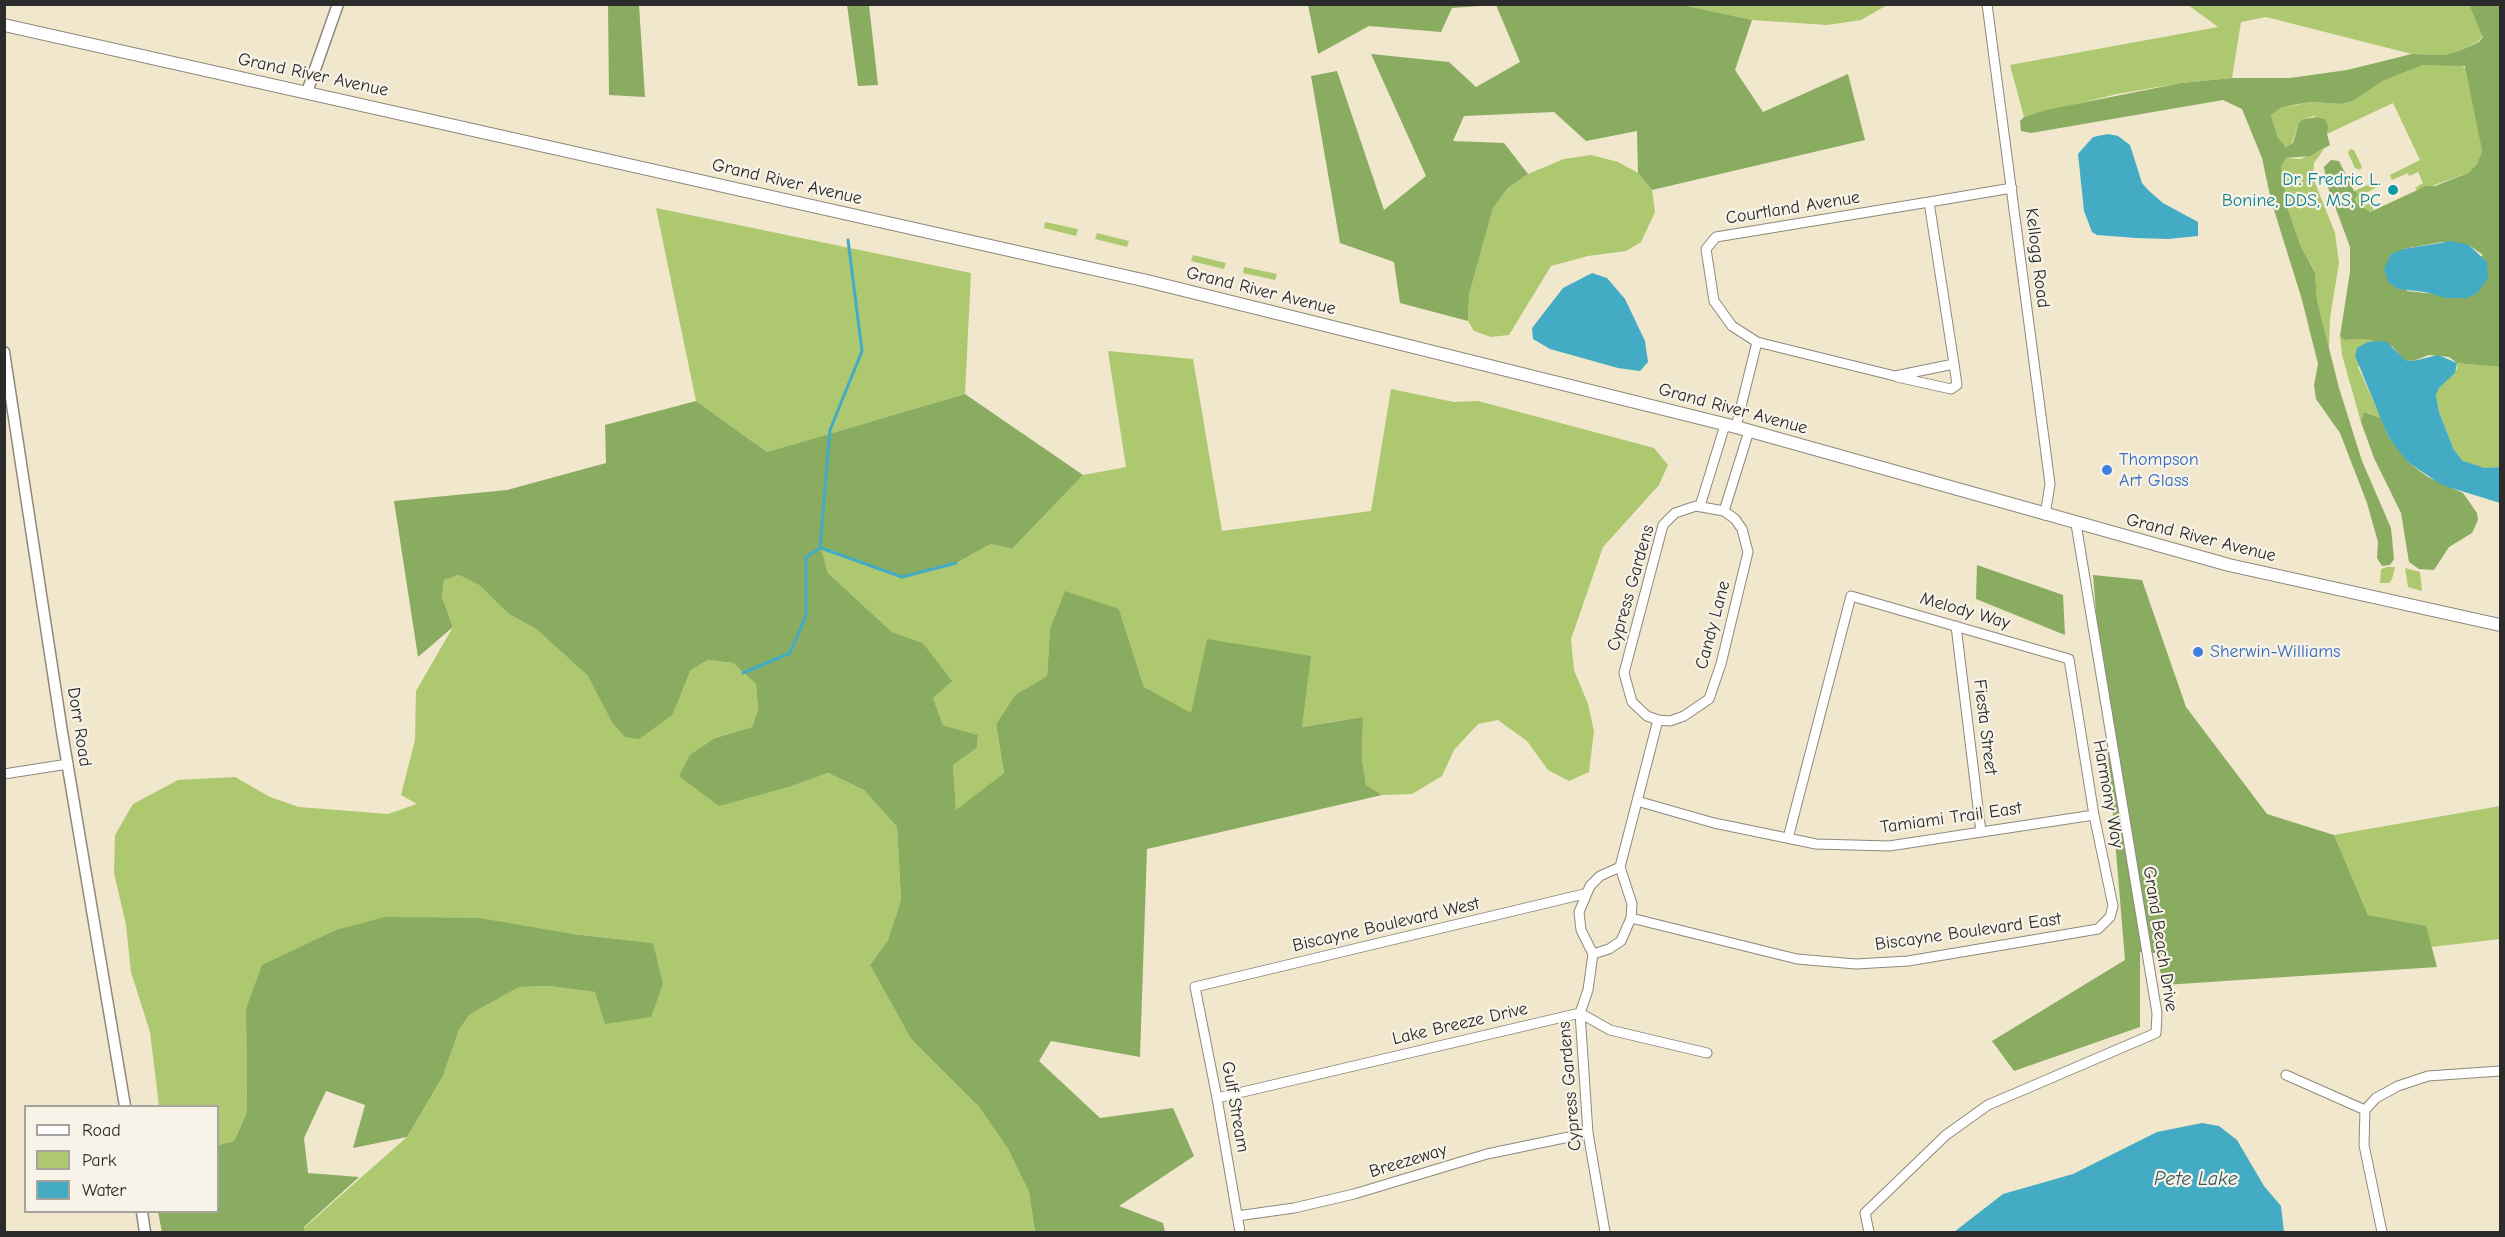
<!DOCTYPE html>
<style>
body{margin:0}
#map{position:relative;width:2505px;height:1237px;overflow:hidden;background:#f0e7cd;font-family:"Comic Neue",sans-serif}
canvas{display:block}
.frame{position:absolute;inset:0;border:6px solid #2b2b2b;pointer-events:none}
.legend{position:absolute;left:24px;top:1105px;width:195px;height:108px;box-sizing:border-box;background:#f7f3e8;border:2px solid #a5a39c;margin:0;padding:8px 10px;list-style:none;font-size:18px;color:#2b2b2b}
.legend li{display:flex;align-items:center;gap:12px;height:30px}
.legend b{width:30px;border:2px solid #a5a39c}
</style>
<div id="map">
<canvas width="2505" height="1237"></canvas>
<div class="frame"></div>
<ul class="legend">
<li><b style="height:8px;background:#fff"></b>Road</li>
<li><b style="height:16px;background:#adc86e"></b>Park</li>
<li><b style="height:16px;background:#44abc4"></b>Water</li>
</ul>
</div>
<script>
const c = document.querySelector('canvas').getContext('2d');
c.lineJoin = 'round';
function fillPath(path, color) {
  c.fillStyle = color;
  c.fill(path, 'evenodd');
}
function toPath(rows) {
  const path = new Path2D();
  for (const r of rows) {
    path.moveTo(r[0], r[1]);
    for (let i = 2; i < r.length; i += 2) path.lineTo(r[i], r[i + 1]);
  }
  return path;
}
function stroke(path, color, width, dash) {
  c.strokeStyle = color;
  c.lineWidth = width;
  c.lineCap = dash ? 'butt' : 'round';
  c.setLineDash(dash || []);
  c.stroke(path);
}
function drawText(font, color, halo, rows, align = 'center') {
  c.font = font + ' "Comic Neue",sans-serif';
  c.lineWidth = 4.5;
  c.setLineDash([]);
  c.textBaseline = 'middle';
  c.strokeStyle = halo;
  c.fillStyle = color;
  for (const [text, x, y, turn = 0] of rows) {
    c.save();
    c.translate(x, y);
    c.rotate((+turn || 0) * Math.PI / 180);
    c.textAlign = isNaN(turn) ? turn : align;
    if (halo) c.strokeText(text, 0, 0);
    c.fillText(text, 0, 0);
    c.restore();
  }
}
const green = toPath([
 [1683,5,1887,5,1861,20,1827,25,1752,20],
 [2188,5,2469,5,2483,36,2479,41,2461,50,2445,55,2412,54,2266,17,2241,22,2232,78,2181,83,2117,94,2024,117,2010,65,2218,27],
 [2459,64,2467,69,2482,151,2477,164,2468,173,2418,191,2415,188,2423,183,2418,172,2409,176,2408,173,2392,180,2390,175,2420,160,2393,103,2327,134,2325,119,2314,116,2303,119,2299,122,2291,146,2284,146,2278,138,2271,115,2281,108,2311,102,2342,104,2353,101,2383,81,2423,65],
 [2324,149,2314,163,2313,178,2335,233,2339,263,2330,318,2329,348,2317,300,2315,271,2301,247,2289,212,2281,167,2286,158,2300,159],
 [2350,149,2354,150,2362,167,2360,170,2355,168,2348,153],
 [1591,155,1618,162,1638,173,1652,190,1655,212,1641,242,1626,251,1588,256,1551,266,1509,335,1491,337,1474,331,1468,321,1469,295,1493,208,1508,188,1528,174,1564,159],
 [2375,182,2377,187,2361,196,2366,205,2374,201,2376,204,2372,211,2367,212,2357,204,2354,191],
 [656,208,971,273,965,394,767,452,696,401],
 [1045,222,1078,229,1076,236,1044,228],
 [1097,233,1129,241,1127,247,1095,239],
 [1193,255,1226,263,1224,269,1191,261],
 [1244,267,1277,274,1275,280,1243,273],
 [2340,336,2344,340,2364,339,2374,342,2368,342,2358,367,2381,418,2365,412,2361,422,2342,355],
 [1108,351,1193,359,1222,531,1371,511,1391,389,1454,402,1478,401,1654,448,1668,465,1659,485,1603,547,1571,639,1574,670,1588,704,1594,731,1589,772,1569,781,1548,770,1527,741,1498,720,1478,724,1454,750,1442,776,1412,794,1382,795,1366,785,1362,759,1363,717,1301,727,1191,714,1144,687,1119,609,1050,629,1047,676,1015,695,996,724,1004,773,956,811,953,765,977,748,978,735,943,725,933,698,951,681,923,643,892,632,828,573,820,548,902,577,956,563,991,544,1012,549,1083,475,1126,467],
 [2457,363,2500,367,2500,467,2485,468,2464,462,2454,450,2439,412,2436,394,2439,387,2457,369],
 [2387,567,2395,567,2392,579,2389,583,2380,583,2381,569],
 [2405,568,2420,572,2422,591,2408,587],
 [459,575,479,585,509,614,536,629,588,676,596,690,683,689,691,670,708,660,733,663,756,684,758,710,752,727,714,738,792,786,828,773,864,790,897,827,901,900,888,940,870,965,911,1039,979,1107,1008,1149,1029,1192,1035,1232,304,1232,304,1228,407,1137,443,1076,459,1030,469,1015,519,987,549,986,595,992,653,943,574,934,246,1009,247,1112,234,1141,218,1145,218,1106,159,1106,150,1032,131,972,126,925,114,873,115,835,133,804,178,780,235,777,270,797,299,807,388,814,417,804,401,795,415,740,416,691,453,627,442,597,444,580],
 [2500,806,2500,939,2431,947,2425,926,2368,915,2334,835]
]);
const forest = toPath([
 [608,5,639,5,645,97,609,95],
 [847,5,869,5,878,85,858,86],
 [1308,5,1308,4,1494,5,1452,8,1441,32,1369,26,1318,54],
 [1496,5,1683,5,1752,20,1735,70,1763,112,1848,74,1865,140,1652,190,1638,173,1637,131,1586,141,1554,112,1464,116,1453,141,1504,143,1528,174,1508,188,1493,208,1469,295,1468,321,1400,303,1394,262,1340,243,1311,76,1337,71,1384,210,1426,176,1371,54,1449,62,1476,87,1520,62],
 [2469,5,2500,5,2500,367,2457,363,2449,357,2429,355,2413,361,2404,360,2392,346,2364,339,2344,340,2340,336,2350,272,2350,247,2327,185,2324,167,2331,160,2339,161,2354,191,2358,194,2355,199,2357,204,2370,212,2426,186,2435,186,2468,173,2477,164,2482,151,2465,66,2423,65,2383,81,2353,101,2342,104,2311,102,2293,105,2281,108,2271,115,2278,138,2286,147,2293,143,2299,122,2303,119,2317,117,2325,119,2328,126,2327,134,2330,145,2310,156,2286,158,2281,167,2289,212,2301,247,2315,272,2317,300,2339,388,2362,461,2391,528,2394,559,2390,565,2382,566,2377,558,2378,542,2367,503,2340,433,2316,399,2314,385,2318,364,2302,300,2271,200,2262,158,2242,109,2223,100,2031,133,2021,131,2020,121,2024,117,2046,110,2181,83,2232,78,2290,78,2347,70,2412,54,2445,55,2461,50,2479,42,2483,37],
 [2442,242,2469,245,2483,255,2435,294,2407,291,2404,249],
 [965,394,1083,475,1012,549,991,544,956,563,902,577,821,549,828,573,892,632,923,643,952,681,933,698,943,725,978,735,977,748,953,765,956,810,1004,773,996,724,1015,695,1047,676,1050,629,1065,591,1119,609,1144,687,1191,713,1207,639,1311,656,1302,727,1363,717,1362,759,1366,785,1382,795,1147,849,1140,1057,1051,1041,1039,1061,1100,1118,1173,1108,1194,1156,1119,1206,1163,1223,1165,1232,1035,1232,1029,1192,1008,1149,979,1107,911,1039,870,965,888,940,901,900,897,827,864,790,828,773,792,786,719,806,679,776,690,755,715,738,752,727,758,710,756,684,733,663,708,660,691,670,672,715,639,739,625,737,612,722,588,676,536,629,509,614,479,585,459,575,444,580,442,597,453,627,418,657,394,501,507,490,606,463,605,425,696,401,767,452],
 [2364,412,2381,418,2388,436,2409,463,2428,477,2463,493,2477,513,2478,520,2472,533,2449,547,2434,570,2419,569,2409,562,2401,513,2374,458,2361,422],
 [1977,565,2063,595,2065,635,1976,599],
 [2093,575,2142,580,2186,707,2267,814,2334,835,2368,915,2426,926,2437,967,2164,985,2155,953,2140,952,2140,1027,2014,1071,1992,1041,2125,960],
 [385,917,479,918,573,934,653,943,663,984,651,1017,605,1024,595,992,549,986,519,987,469,1015,459,1030,443,1076,407,1137,353,1148,365,1105,326,1091,304,1138,308,1173,359,1177,304,1227,304,1232,162,1232,158,1212,218,1212,218,1145,234,1141,247,1112,246,1009,262,965,336,930]
]);
const water = toPath([
 [2108,134,2118,136,2130,145,2142,183,2148,190,2163,203,2198,222,2198,236,2168,239,2136,238,2097,235,2092,232,2084,211,2078,154,2093,137],
 [2452,241,2469,245,2487,262,2488,279,2477,293,2467,298,2446,298,2425,292,2398,289,2388,282,2384,269,2391,254,2404,249],
 [1592,273,1607,278,1625,299,1645,341,1648,362,1640,371,1618,368,1550,349,1533,339,1532,328,1563,288],
 [2379,341,2387,342,2405,360,2413,361,2438,355,2457,363,2455,373,2439,388,2436,395,2439,412,2454,450,2463,461,2485,468,2500,467,2500,503,2442,485,2409,463,2398,450,2388,436,2355,356,2357,348,2368,342],
 [2202,1123,2219,1126,2237,1140,2264,1186,2281,1206,2284,1232,1954,1232,2003,1194,2073,1174,2157,1132]
]);
const stream = toPath([
 [821,548,902,577,956,563],
 [743,673,790,653,806,616,806,557,820,548,830,430,862,351,848,240]
]);
const minor = toPath([
 [1987,4,2050,484,2045,515],
 [1929,202,1954,364,1895,376,1757,342,1732,326,1714,301,1706,249,1716,237,1929,202,2012,188],
 [1897,377,1951,389,1957,385,1954,364],
 [1736,427,1757,342],
 [1696,506,1724,511,1735,519,1742,529,1748,552,1721,664,1709,699,1684,716,1670,721,1658,720,1647,716,1632,702,1624,673,1663,525,1675,513,1696,506],
 [1700,506,1725,425],
 [1724,511,1749,431],
 [1956,626,1981,832],
 [4,774,68,764],
 [1637,801,1714,823,1816,844,1889,846,2094,815],
 [1620,867,1658,720],
 [1631,918,1797,959,1856,964,1908,961,2098,929,2110,917,2113,906,2094,815,2069,659,1851,596,1788,838],
 [1593,954,1609,949,1621,941,1631,918,1632,904,1620,867],
 [2286,1075,2365,1110],
 [1217,1098,1580,1013,1610,1030,1707,1053],
 [2365,1110,2376,1098,2398,1086,2428,1076,2500,1071],
 [2365,1110,2364,1145,2382,1232],
 [1237,1216,1294,1208,1354,1194,1487,1154,1588,1133],
 [1240,1232,1217,1098,1195,987,1584,894],
 [1605,1232,1588,1133,1580,1013,1588,990,1593,954,1581,930,1579,912,1590,886,1600,876,1620,867],
 [1869,1232,1865,1213,1946,1135,1988,1105,2156,1033,2157,1013,2076,524]
]);
const tertiary = toPath([
 [307,92,338,4],
 [4,352,62,732,125,1106],
 [142,1212,145,1232]
]);
const secondary = toPath([
 [4,25,1147,281,1736,427,2229,565,2500,625]
]);
const markers = [
 [2393,190,6,"#0f9aa8"],
 [2107,470,6,"#3f7fe0"],
 [2198,652,6,"#3f7fe0"]
];
const streetNames = [
 ["Grand River Avenue",313,75,12],
 ["Grand River Avenue",787,182,13],
 ["Courtland Avenue",1793,208,-9],
 ["Kellogg Road",2037,258,83],
 ["Grand River Avenue",1261,291,14],
 ["Grand River Avenue",1733,409,15],
 ["Grand River Avenue",2201,538,14],
 ["Cypress Gardens",1631,588,-74],
 ["Melody Way",1965,611,16],
 ["Candy Lane",1713,625,-75],
 ["Dorr Road",79,727,81],
 ["Fiesta Street",1985,727,83],
 ["Harmony Way",2108,794,80],
 ["Tamiami Trail East",1951,818,-8],
 ["Biscayne Boulevard West",1386,925,-13],
 ["Biscayne Boulevard East",1968,932,-8],
 ["Grand Beach Drive",2160,939,81],
 ["Lake Breeze Drive",1460,1024,-13],
 ["Cypress Gardens",1570,1086,-95],
 ["Gulf Stream",1235,1107,80],
 ["Breezeway",1408,1161,-17]
];
const cultureNames = [
 ["Dr. Fredric L.",2381,180],
 ["Bonine, DDS, MS, PC",2381,201]
];
const shopNames = [
 ["Thompson",2119,460],
 ["Art Glass",2119,481],
 ["Sherwin-Williams",2210,652]
];
const waterNames = [
 ["Pete Lake",2196,1179]
];
fillPath(green, '#adc86e');
fillPath(forest, '#8aac61');
fillPath(water, '#44abc4');
stroke(stream, '#44abc4', 3);
stroke(minor, '#8e897c', 11);
stroke(tertiary, '#8e897c', 13);
stroke(secondary, '#8e897c', 14);
stroke(minor, '#fff', 9);
stroke(tertiary, '#fff', 10);
stroke(secondary, '#fff', 12);
for (const [x, y, r, color] of markers) {
  const dot = new Path2D();
  dot.arc(x, y, r, 0, 2 * Math.PI);
  c.fillStyle = color;
  c.fill(dot);
  stroke(dot, '#f7f3e8', 2);
}
drawText('18px', '#2b2b2b', '#f7f3e8', streetNames);
drawText('18px', '#0d838f', '#f7f3e8', cultureNames, 'right');
drawText('18px', '#366cbe', '#f7f3e8', shopNames, 'left');
drawText('italic 20px', '#345861', '#f7f3e8', waterNames);
</script>
